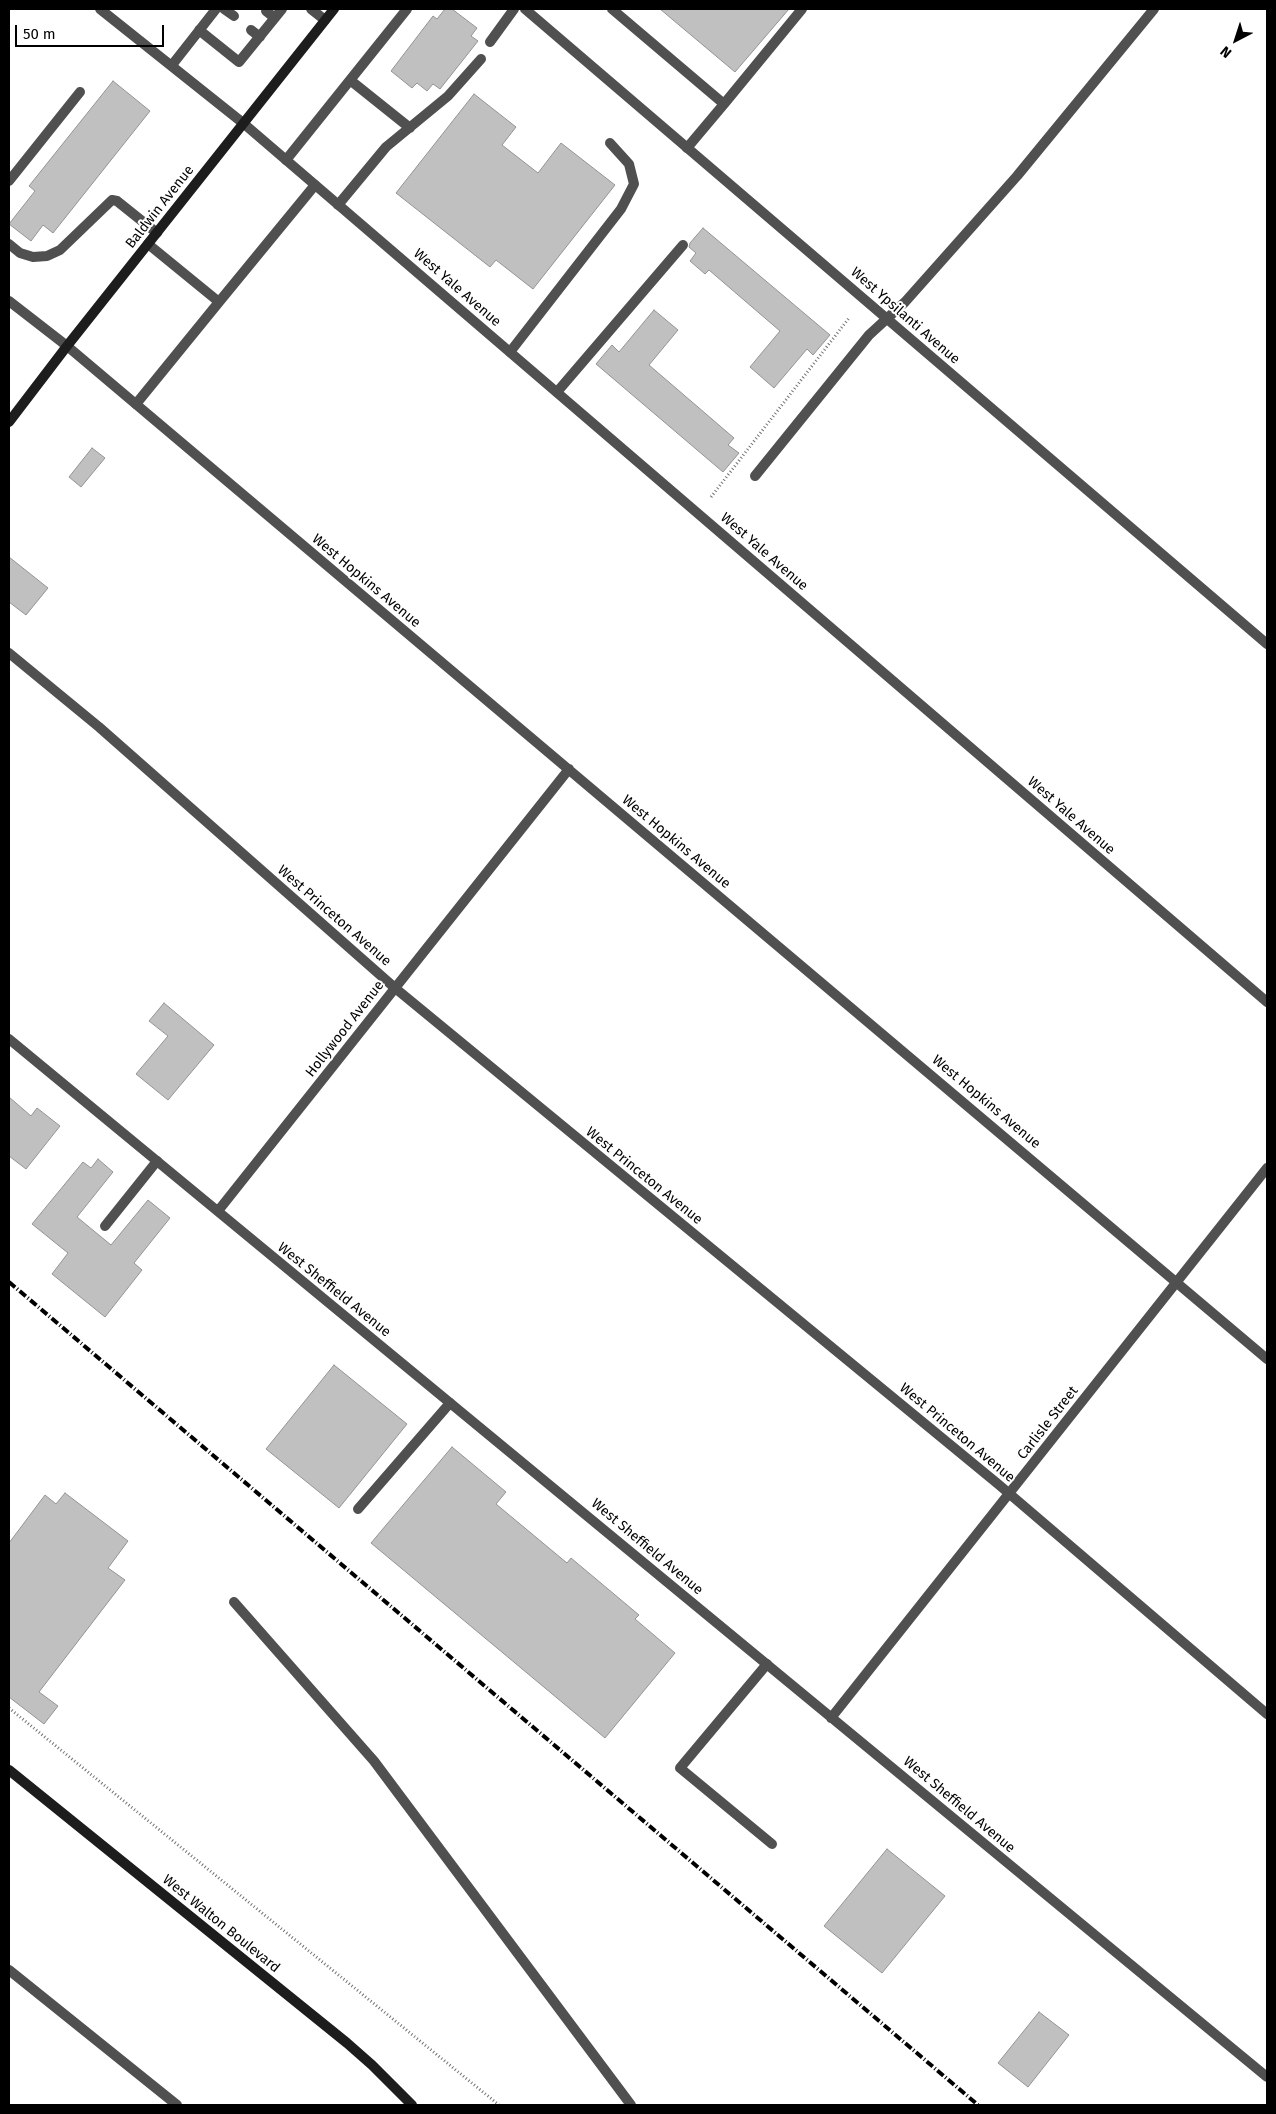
<!DOCTYPE html>
<style>
body{margin:0}
#map{position:relative;width:1276px;height:2114px;overflow:hidden;background:#fff;font-family:"Fira Sans",sans-serif}
canvas{display:block}
.frame{position:absolute;inset:0;border:10px solid #000;pointer-events:none}
.north{position:absolute;left:1211px;top:15px;width:50px;height:50px;-webkit-text-stroke:4px #fff;paint-order:stroke;rotate:220deg;font-size:14px;font-weight:700;line-height:20px;text-align:center;color:#000}
.north::after{content:'';display:block;margin:auto;width:18px;height:22px;background:#000;clip-path:polygon(50% 0,100% 100%,50% 72%,0 100%)}
.scale{position:absolute;left:15px;top:25px;width:149px;height:22px;box-sizing:border-box;border:2px solid #000;border-top:0;padding-left:6px;font-size:15px;line-height:18px;white-space:nowrap;color:#000;-webkit-text-stroke:4px #fff;paint-order:stroke}
</style>
<div id="map">
<canvas width="1276" height="2114"></canvas>
<div class="frame"></div>
<div class="north">N</div>
<div class="scale">50 m</div>
</div>
<script>
const c = document.querySelector('canvas').getContext('2d');
c.lineJoin = 'round';
function fillPath(path, color) {
  c.fillStyle = color;
  c.fill(path, 'evenodd');
}
function toPath(rows) {
  const path = new Path2D();
  for (const r of rows) {
    path.moveTo(r[0], r[1]);
    for (let i = 2; i < r.length; i += 2) path.lineTo(r[i], r[i + 1]);
  }
  return path;
}
function stroke(path, color, width, dash) {
  c.strokeStyle = color;
  c.lineWidth = width;
  c.lineCap = dash ? 'butt' : 'round';
  c.setLineDash(dash || []);
  c.stroke(path);
}
function drawText(font, color, halo, rows, align = 'center') {
  c.font = font + ' "Fira Sans",sans-serif';
  c.lineWidth = 4;
  c.setLineDash([]);
  c.textBaseline = 'middle';
  c.strokeStyle = halo;
  c.fillStyle = color;
  for (const [text, x, y, turn = 0] of rows) {
    c.save();
    c.translate(x, y);
    c.rotate((+turn || 0) * Math.PI / 180);
    c.textAlign = isNaN(turn) ? turn : align;
    if (halo) c.strokeText(text, 0, 0);
    c.fillText(text, 0, 0);
    c.restore();
  }
}
const building = toPath([
 [445,9,452,9,477,28,471,36,478,41,440,89,433,84,427,91,417,83,412,88,391,71,433,16,437,19,445,9],
 [660,9,789,9,735,72,660,9],
 [113,81,150,111,53,233,43,225,31,241,9,224,35,191,29,186,113,81],
 [474,94,516,127,502,145,538,173,561,143,615,185,533,289,496,260,490,267,396,193,474,94],
 [703,228,830,335,813,355,807,349,774,388,750,367,780,331,709,270,705,274,690,261,696,253,689,247,690,243,703,228],
 [654,310,678,330,649,365,734,438,728,445,739,453,723,472,596,364,612,345,619,352,654,310],
 [92,448,105,458,81,487,69,477,92,448],
 [9,557,48,588,26,615,9,602,9,557],
 [164,1003,214,1045,168,1100,136,1074,168,1036,149,1021,164,1003],
 [9,1097,31,1116,37,1108,60,1126,26,1169,9,1156,9,1097],
 [98,1159,113,1172,77,1217,111,1245,148,1200,170,1218,134,1263,142,1270,105,1317,52,1274,68,1253,32,1224,83,1162,91,1168,98,1159],
 [334,1365,407,1424,339,1508,266,1449,334,1365],
 [452,1447,506,1492,496,1504,567,1563,571,1558,639,1615,635,1619,675,1653,605,1738,371,1543,452,1447],
 [65,1493,128,1541,108,1568,125,1580,39,1692,58,1706,44,1724,9,1697,9,1543,45,1495,56,1504,65,1493],
 [887,1849,945,1896,882,1973,824,1926,887,1849],
 [1039,2012,1069,2035,1028,2087,998,2063,1039,2012]
]);
const path = toPath([
 [711,497,849,318],
 [9,1708,499,2105]
]);
const lane = toPath([
 [224,9,234,16],
 [311,9,325,20],
 [612,9,724,104,687,148],
 [266,11,275,18],
 [199,30,239,62,282,9],
 [251,30,260,37],
 [490,42,514,9],
 [172,65,216,9],
 [350,80,410,128],
 [724,104,802,9],
 [286,160,407,9],
 [9,181,80,92],
 [338,205,386,147,448,96,481,59],
 [9,244,20,253,33,257,47,256,60,250,112,200,117,201,157,233],
 [148,244,219,302,315,185],
 [510,352,621,209,634,184,629,164,610,143],
 [557,392,683,245],
 [136,404,219,302],
 [755,476,869,335,905,302,1017,176,1154,9],
 [105,1226,157,1161],
 [358,1509,450,1403],
 [234,1602,374,1761,631,2105],
 [767,1664,680,1768,772,1844],
 [9,1970,177,2105]
]);
const street = toPath([
 [100,9,243,123,1267,1002],
 [525,9,1267,644],
 [9,301,67,346,1267,1359],
 [9,653,99,727,395,988,998,1484,1267,1714],
 [9,1039,1267,2077],
 [218,1211,569,769],
 [831,1718,1267,1168]
]);
const secondary = toPath([
 [9,422,67,346,334,9],
 [9,1770,347,2043,372,2065,412,2105]
]);
const rail = toPath([
 [9,1282,978,2105]
]);
const streetNames = [
 ["Baldwin Avenue",160,207,-52],
 ["West Yale Avenue",457,288,41],
 ["West Ypsilanti Avenue",905,316,41],
 ["West Yale Avenue",764,552,41],
 ["West Hopkins Avenue",366,581,40],
 ["West Yale Avenue",1071,816,41],
 ["West Hopkins Avenue",676,842,40],
 ["West Princeton Avenue",334,916,41],
 ["Hollywood Avenue",345,1029,-52],
 ["West Hopkins Avenue",986,1102,40],
 ["West Princeton Avenue",644,1176,39],
 ["West Sheffield Avenue",334,1290,39],
 ["Carlisle Street",1048,1423,-52],
 ["West Princeton Avenue",957,1433,40],
 ["West Sheffield Avenue",647,1547,40],
 ["West Sheffield Avenue",959,1805,40],
 ["West Walton Boulevard",221,1924,39]
];
fillPath(building, '#c0c0c0');
stroke(building, '#949494', 1);
stroke(path, '#727272', 3, [1, 2.5]);
stroke(lane, '#505050', 10);
stroke(street, '#505050', 10);
stroke(secondary, '#1d1d1d', 10);
stroke(rail, '#000', 4, [8, 2.5, 1, 2.5]);
drawText('14px', '#000', '#fff', streetNames);
</script>
